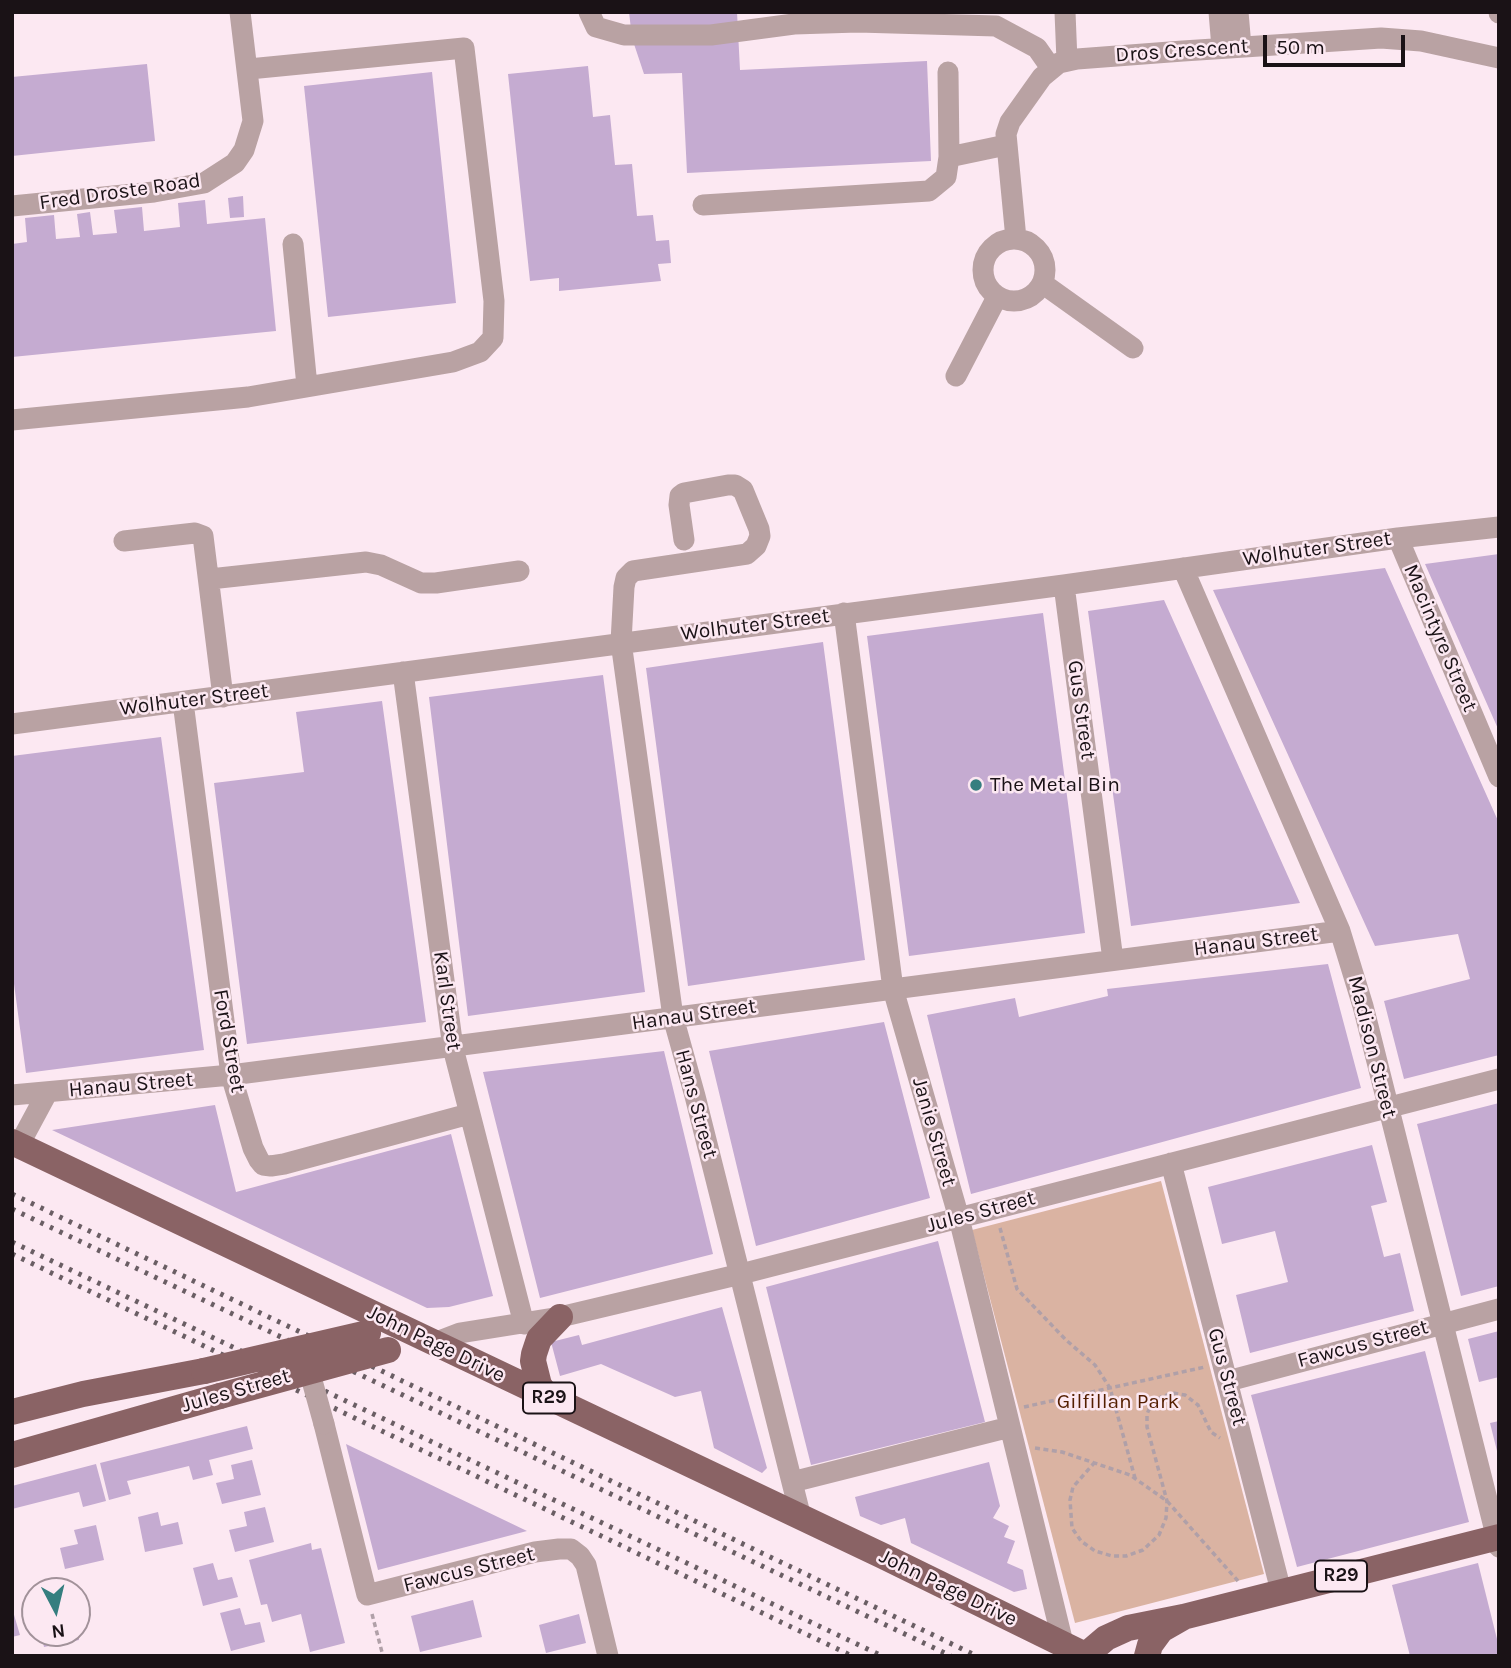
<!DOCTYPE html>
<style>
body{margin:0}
#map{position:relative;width:1511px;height:1668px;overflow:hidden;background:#fce8f2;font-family:Karla,sans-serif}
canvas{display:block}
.frame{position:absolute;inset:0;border:14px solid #1a1216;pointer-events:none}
.north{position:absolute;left:21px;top:1577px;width:70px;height:70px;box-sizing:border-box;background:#fce8f2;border:2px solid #a2929a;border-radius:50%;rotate:173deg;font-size:19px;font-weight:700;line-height:28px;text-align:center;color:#1a1216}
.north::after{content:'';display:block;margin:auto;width:24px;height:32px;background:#357e7f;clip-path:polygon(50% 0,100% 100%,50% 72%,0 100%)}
.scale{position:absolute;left:1263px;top:35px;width:142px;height:32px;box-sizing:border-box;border:4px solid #1a1216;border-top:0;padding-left:9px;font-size:21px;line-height:24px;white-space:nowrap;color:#1a1216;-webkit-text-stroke:5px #fce8f2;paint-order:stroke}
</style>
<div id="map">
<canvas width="1511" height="1668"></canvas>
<div class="frame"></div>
<div class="north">N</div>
<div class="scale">50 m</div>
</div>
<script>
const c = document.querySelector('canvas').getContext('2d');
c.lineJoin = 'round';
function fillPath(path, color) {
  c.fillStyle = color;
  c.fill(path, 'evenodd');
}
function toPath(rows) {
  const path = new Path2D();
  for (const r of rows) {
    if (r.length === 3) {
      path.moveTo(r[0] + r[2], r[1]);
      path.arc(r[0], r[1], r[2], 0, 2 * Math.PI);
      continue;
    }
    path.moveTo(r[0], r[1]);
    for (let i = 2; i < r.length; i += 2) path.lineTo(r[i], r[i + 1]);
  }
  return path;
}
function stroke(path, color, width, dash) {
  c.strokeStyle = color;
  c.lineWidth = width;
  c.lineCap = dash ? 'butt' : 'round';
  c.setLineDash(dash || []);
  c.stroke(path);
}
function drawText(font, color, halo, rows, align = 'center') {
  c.font = font + ' Karla,sans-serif';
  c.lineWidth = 5;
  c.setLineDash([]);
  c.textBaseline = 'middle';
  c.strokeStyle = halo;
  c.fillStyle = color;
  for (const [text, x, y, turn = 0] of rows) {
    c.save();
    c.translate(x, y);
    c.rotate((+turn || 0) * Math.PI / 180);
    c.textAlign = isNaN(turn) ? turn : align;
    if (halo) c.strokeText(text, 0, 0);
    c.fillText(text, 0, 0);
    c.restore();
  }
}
const green = toPath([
 [1161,1181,1264,1574,1075,1623,972,1230]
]);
const building = toPath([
 [629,12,737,12,740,70,927,61,931,161,687,173,682,73,644,74,632,38],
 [147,64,155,141,12,156,12,77],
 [588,66,593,117,610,115,615,165,632,164,637,216,653,215,656,241,669,240,671,263,658,264,661,281,559,291,559,278,530,281,508,74],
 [432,72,456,303,328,317,304,86],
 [243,196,244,217,230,218,228,198],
 [205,200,207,224,265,218,276,331,12,357,12,244,27,242,25,218,54,215,56,239,80,237,77,214,90,212,93,235,117,233,114,210,142,207,144,231,180,227,178,203],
 [1499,554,1499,731,1425,564],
 [1385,568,1499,823,1499,1055,1404,1079,1384,1001,1470,979,1458,934,1375,946,1213,590],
 [1164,600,1300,903,1131,926,1088,611],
 [1043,613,1085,933,909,956,867,636],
 [823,642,865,960,688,986,646,668],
 [603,675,645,992,468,1016,429,697],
 [382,701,426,1022,247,1044,214,783,304,772,296,712],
 [161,737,204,1050,26,1073,12,969,12,756],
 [1328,964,1361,1088,971,1194,927,1015,1015,998,1019,1017,1108,996,1107,989],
 [884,1022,930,1198,756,1246,709,1051],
 [664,1051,713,1254,540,1298,483,1072],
 [1499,1103,1499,1286,1461,1296,1417,1124],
 [215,1105,236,1192,451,1134,493,1296,449,1307,427,1308,52,1130],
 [1372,1145,1387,1202,1371,1206,1384,1257,1400,1253,1414,1311,1250,1353,1236,1295,1288,1282,1275,1231,1222,1244,1208,1187],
 [938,1241,985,1422,811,1465,766,1287],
 [722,1307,767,1468,762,1473,714,1448,701,1391,675,1397,601,1364,560,1376,551,1342,579,1335,582,1345],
 [1499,1331,1499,1377,1479,1382,1468,1339],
 [1425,1351,1469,1522,1297,1567,1251,1395],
 [1499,1421,1499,1455,1498,1455,1490,1423],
 [247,1426,253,1449,209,1460,213,1475,193,1480,189,1466,127,1481,131,1494,109,1500,100,1463],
 [346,1444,527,1531,378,1570],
 [252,1460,261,1495,222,1504,216,1483,234,1479,231,1465],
 [989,1462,1000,1506,993,1518,1009,1526,1004,1537,1015,1541,1007,1563,1023,1570,1027,1589,1014,1592,911,1543,905,1518,881,1525,860,1516,855,1497],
 [96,1464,106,1501,83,1507,79,1492,12,1509,12,1486],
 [265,1507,274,1542,235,1552,229,1530,247,1526,244,1512],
 [158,1512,161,1526,178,1522,183,1544,145,1552,138,1517],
 [96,1525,104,1560,65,1569,60,1548,78,1544,74,1530],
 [311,1543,312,1550,321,1548,345,1643,310,1652,301,1614,272,1622,267,1604,261,1605,249,1560],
 [213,1563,218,1580,232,1577,238,1597,203,1606,193,1568],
 [1478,1563,1499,1647,1499,1656,1410,1656,1392,1585],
 [473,1600,482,1637,420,1652,411,1616],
 [12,1608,20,1635,12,1637],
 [240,1608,245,1625,260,1622,265,1642,231,1651,220,1613],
 [579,1614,586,1643,546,1653,539,1625],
 [41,1633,78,1633,79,1640,44,1647]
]);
const path = toPath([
 [1000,1228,1017,1289,1066,1340,1095,1365,1110,1388,1135,1478],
 [1024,1407,1205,1367],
 [1035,1448,1062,1452,1130,1475,1167,1501,1238,1581],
 [1095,1462,1073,1487,1070,1500,1072,1528,1081,1541,1095,1551,1112,1556,1126,1556,1143,1550,1159,1535,1166,1518,1167,1501,1147,1427,1147,1414,1151,1405,1161,1397,1173,1393,1185,1395,1198,1405,1211,1432,1220,1438],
 [372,1614,383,1656]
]);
const minor = toPath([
 [589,12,596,27,624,35,711,35,794,24,858,22,996,26,1037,48,1051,68],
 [1065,12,1067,61],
 [1219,12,1222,48],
 [1238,12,1241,47],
 [1499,12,1499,13],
 [949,157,1006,145],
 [703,205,929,191,946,177,949,157,948,72],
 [12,206,154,192,204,183,235,163,244,150,253,121,240,12],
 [1016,239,1006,134,1010,122,1042,77,1059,63,1077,59,1183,51,1381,38,1421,41,1499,58],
 [1014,270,31],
 [293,244,307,386],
 [1042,283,1133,348],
 [956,376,997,297],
 [12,420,248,397,453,362,480,352,493,338,494,301,464,48,249,69],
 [1398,538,1499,777],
 [684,540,679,505,680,496,684,493,728,485,735,485,743,490,759,529,760,536,756,546,747,554,633,571,626,578,624,587,621,642,673,1017,695,1096,801,1518],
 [124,541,195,533,203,536,223,697],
 [1183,568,1340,931,1363,1006,1499,1547],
 [210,579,366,562,381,565,421,583,436,583,519,571],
 [1064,585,1113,960],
 [844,613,893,989,959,1218,1063,1643],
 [403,672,453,1048,524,1324],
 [183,702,231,1075,253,1148,259,1160,263,1165,271,1166,284,1164,469,1114],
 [12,724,1064,585,1398,538,1499,527],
 [12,1095,231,1075,1340,931],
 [19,1145,47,1093],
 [1171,1163,1281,1591],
 [434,1343,460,1333,560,1317,741,1274,1499,1079],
 [1228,1381,1499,1309],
 [324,1424,367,1595,535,1552,559,1549,571,1549,580,1556,586,1565,608,1656],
 [792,1482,1010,1427]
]);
const major = toPath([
 [12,1142,883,1556,1087,1656],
 [548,1397,539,1385,533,1361,534,1354,539,1339,560,1317],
 [12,1412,83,1394,204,1371],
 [12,1455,220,1396],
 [1086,1655,1106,1638,1128,1628,1183,1617,1499,1537],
 [1147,1656,1150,1645,1161,1630,1182,1618]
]);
const rail = toPath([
 [12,1194,977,1656],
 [12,1209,951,1656],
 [12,1242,882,1656],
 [12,1254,852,1656]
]);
const minorBridge = toPath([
 [306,1359,324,1424]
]);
const majorBridge = toPath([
 [204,1371,368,1333],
 [220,1396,388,1350]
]);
const markers = [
 [976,785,7,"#357e7f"]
];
const shields = [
 [549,1398,52],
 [1341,1576,52]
];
const shieldNames = [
 ["R29",549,1398],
 ["R29",1341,1576]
];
const streetNames = [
 ["Dros Crescent",1182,51,-4],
 ["Fred Droste Road",120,192,-8],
 ["Wolhuter Street",1317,549,-8],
 ["Wolhuter Street",755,625,-7],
 ["Macintyre Street",1440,638,67],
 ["Wolhuter Street",194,700,-7],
 ["Gus Street",1081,710,82],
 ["Hanau Street",1256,942,-7],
 ["Karl Street",447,1001,82],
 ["Hanau Street",694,1015,-8],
 ["Ford Street",229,1041,80],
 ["Madison Street",1372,1047,76],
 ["Hanau Street",131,1085,-5],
 ["Hans Street",696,1104,75],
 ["Janie Street",934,1132,74],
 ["Jules Street",981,1212,-15],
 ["John Page Drive",436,1344,26],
 ["Fawcus Street",1363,1344,-15],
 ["Gus Street",1227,1377,75],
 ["Jules Street",236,1391,-16],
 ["Fawcus Street",469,1570,-14],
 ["John Page Drive",948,1588,26]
];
const poiNames = [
 ["The Metal Bin",990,785]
];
const parkNames = [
 ["Gilfillan Park",1118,1402]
];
fillPath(green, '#dab3a2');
fillPath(building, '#c5abd1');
stroke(path, '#b0a0a8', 3.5, [5, 3.5]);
stroke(minor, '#b9a2a3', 21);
stroke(major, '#8a6365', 26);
stroke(rail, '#6a5e64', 5, [3.5, 7]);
stroke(minorBridge, '#b9a2a3', 21);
stroke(majorBridge, '#8a6365', 26);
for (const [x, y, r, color] of markers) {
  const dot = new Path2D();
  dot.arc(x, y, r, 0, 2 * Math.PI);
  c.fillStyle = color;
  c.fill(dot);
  stroke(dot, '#fce8f2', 2.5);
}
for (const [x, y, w] of shields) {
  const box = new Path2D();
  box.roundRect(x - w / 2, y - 15.5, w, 31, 5);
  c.fillStyle = '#fce8f2';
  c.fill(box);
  stroke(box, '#1a1216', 2);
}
drawText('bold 19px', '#1a1216', null, shieldNames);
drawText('21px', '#1a1216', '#fce8f2', streetNames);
drawText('21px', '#1a1216', '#fce8f2', poiNames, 'left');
drawText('21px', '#541e00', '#fce8f2', parkNames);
</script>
